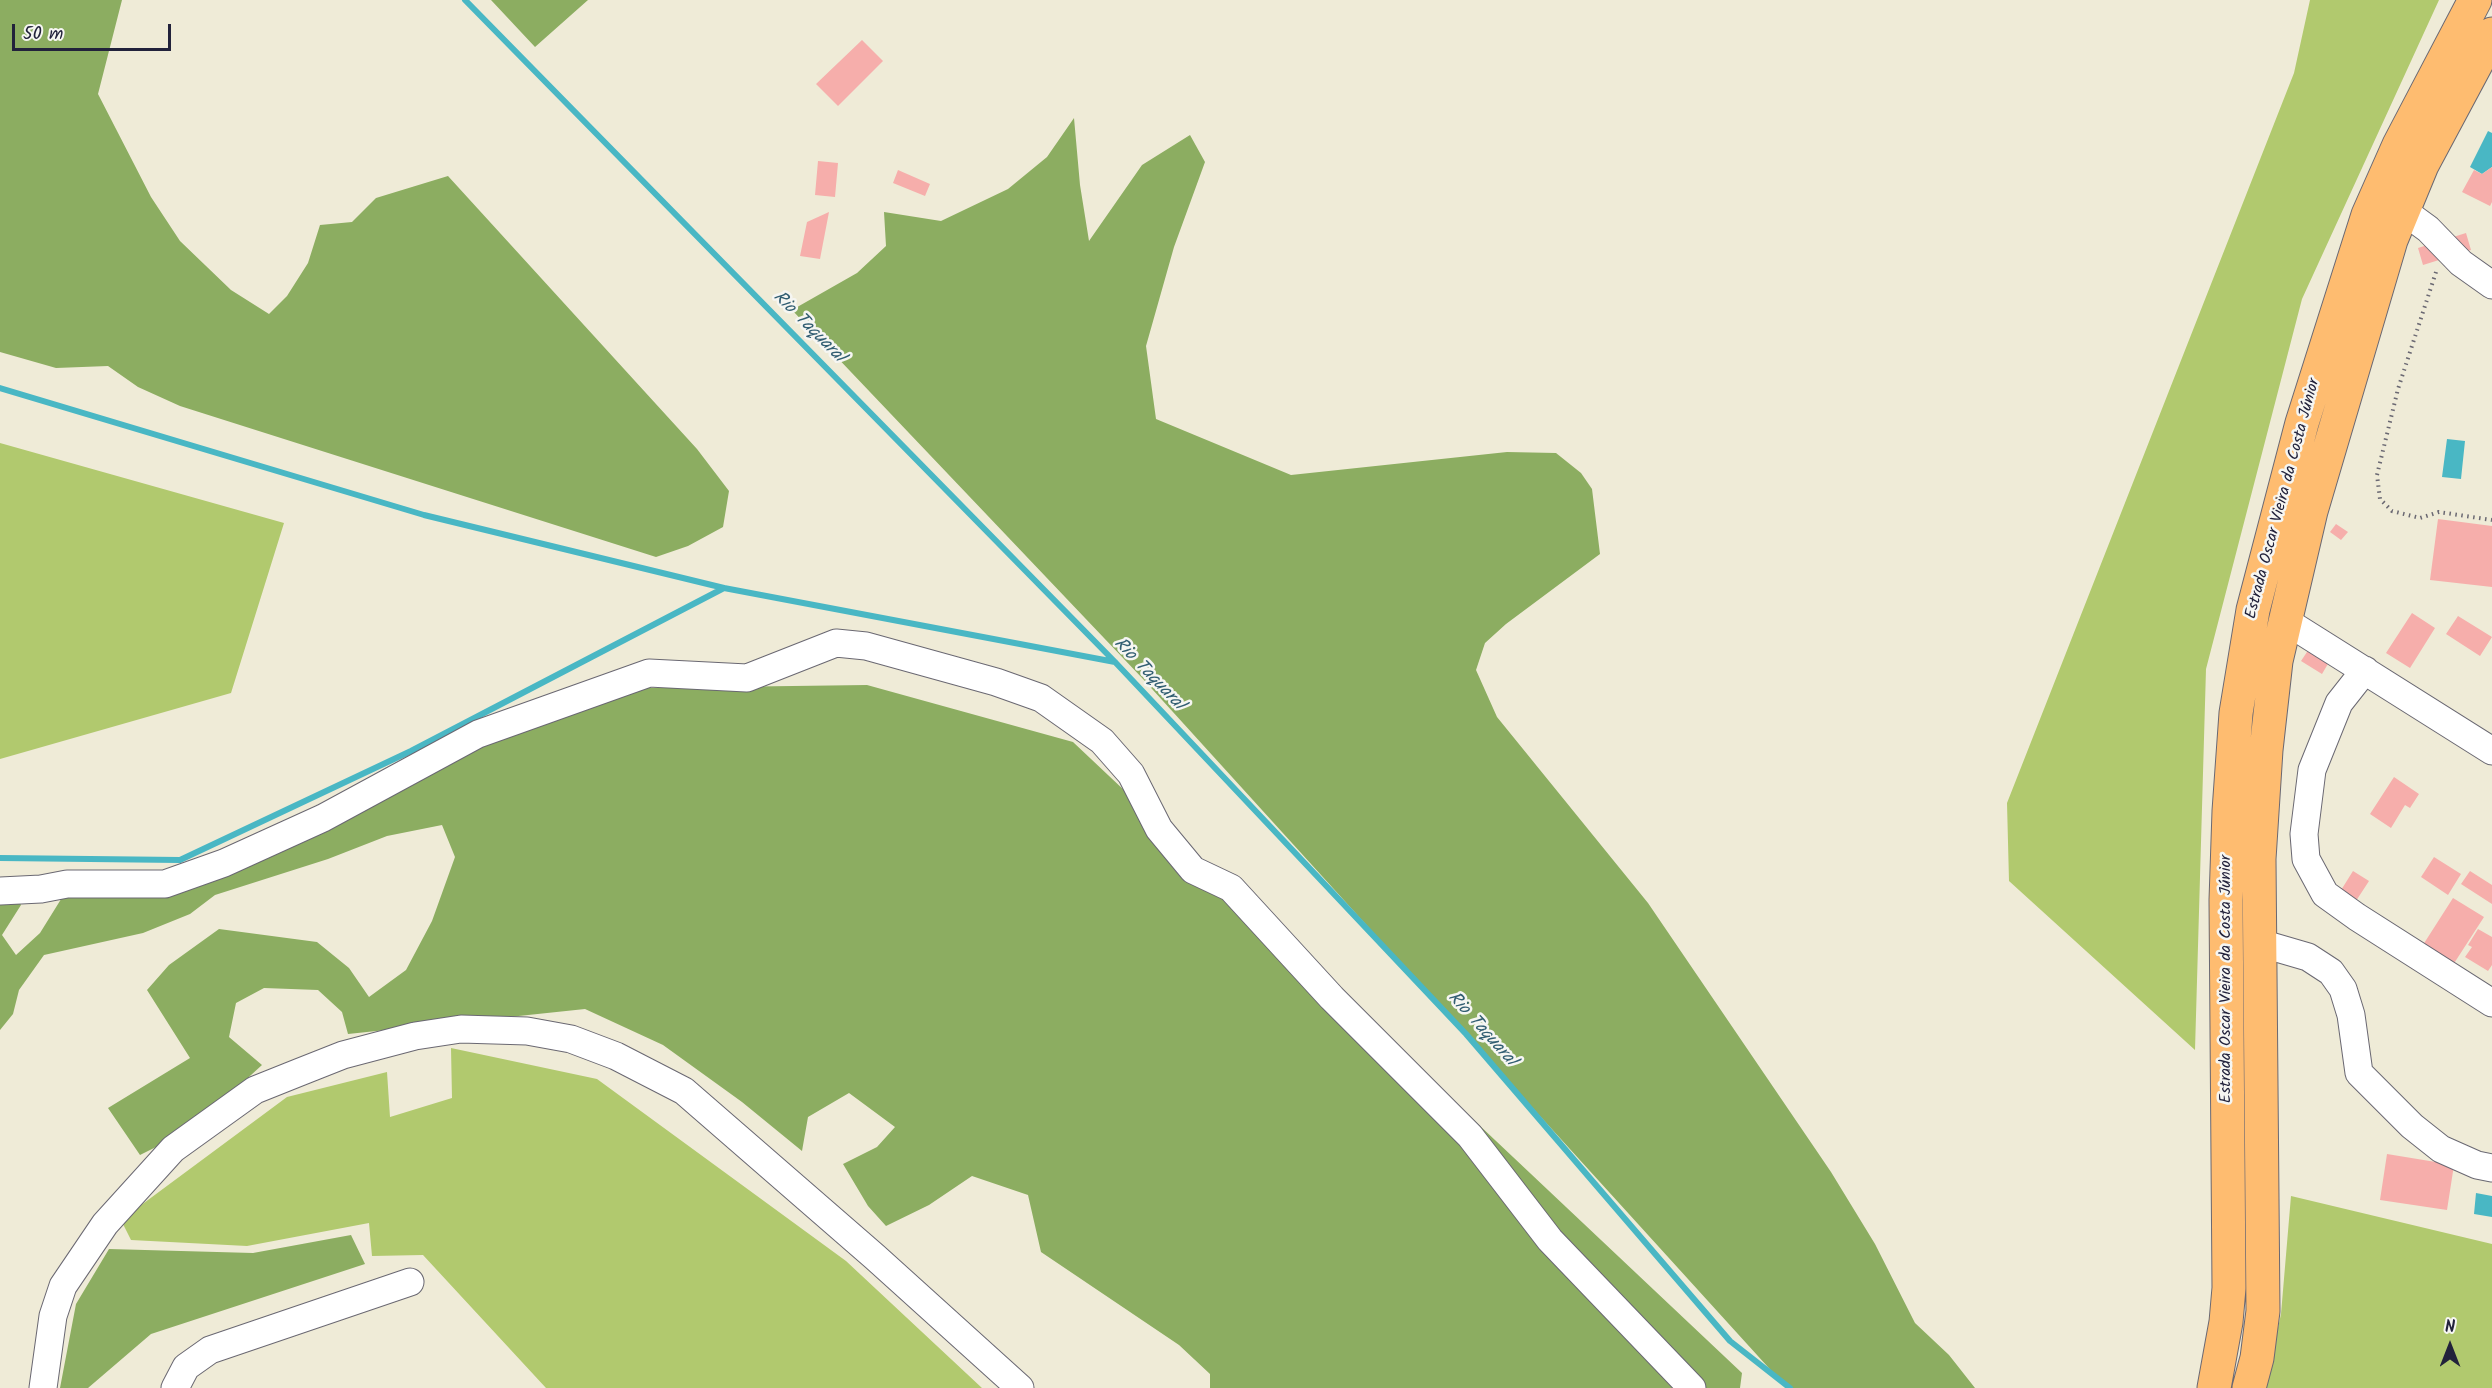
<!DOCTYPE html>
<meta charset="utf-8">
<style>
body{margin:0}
#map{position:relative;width:2492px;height:1388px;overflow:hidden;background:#efebd7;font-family:Kalam,sans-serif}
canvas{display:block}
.north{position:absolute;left:2420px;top:1316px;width:60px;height:60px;-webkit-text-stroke:4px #f6f6f2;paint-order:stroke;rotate:0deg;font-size:16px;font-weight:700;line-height:24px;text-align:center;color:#22223b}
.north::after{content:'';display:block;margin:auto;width:21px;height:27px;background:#22223b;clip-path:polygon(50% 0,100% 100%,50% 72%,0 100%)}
.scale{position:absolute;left:12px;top:24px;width:159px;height:27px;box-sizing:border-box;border:3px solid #22223b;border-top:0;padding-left:8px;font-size:18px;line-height:21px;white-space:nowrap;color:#22223b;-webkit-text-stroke:4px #f6f6f2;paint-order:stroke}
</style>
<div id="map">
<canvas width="2492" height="1388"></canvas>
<div class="north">N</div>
<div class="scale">50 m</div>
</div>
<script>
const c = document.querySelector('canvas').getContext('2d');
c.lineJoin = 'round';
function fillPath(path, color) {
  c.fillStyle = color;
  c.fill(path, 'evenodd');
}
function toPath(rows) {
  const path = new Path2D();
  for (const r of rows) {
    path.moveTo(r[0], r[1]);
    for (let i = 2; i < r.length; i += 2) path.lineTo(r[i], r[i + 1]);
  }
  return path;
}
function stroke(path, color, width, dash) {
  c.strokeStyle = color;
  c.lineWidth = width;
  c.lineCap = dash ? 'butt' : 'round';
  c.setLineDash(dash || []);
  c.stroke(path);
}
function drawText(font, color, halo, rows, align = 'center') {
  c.font = font + ' Kalam,sans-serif';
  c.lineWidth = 5;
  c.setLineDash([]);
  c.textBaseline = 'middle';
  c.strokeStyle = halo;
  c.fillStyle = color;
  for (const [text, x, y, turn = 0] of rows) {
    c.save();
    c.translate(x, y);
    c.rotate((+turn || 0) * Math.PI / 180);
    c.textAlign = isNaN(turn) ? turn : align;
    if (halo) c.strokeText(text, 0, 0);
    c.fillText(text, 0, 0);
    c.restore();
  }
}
const green = toPath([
 [2310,0,2439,0,2302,299,2206,669,2195,1050,2009,881,2007,803,2294,73],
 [0,443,284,523,231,693,0,759],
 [451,1048,597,1079,846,1261,982,1388,546,1388,423,1255,372,1256,369,1223,247,1246,131,1240,121,1220,287,1097,387,1072,390,1117,452,1098],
 [2291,1196,2492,1244,2492,1388,2265,1388,2281,1314]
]);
const forest = toPath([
 [0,0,122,0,98,94,151,197,180,241,231,290,269,314,287,296,308,263,320,225,352,222,376,198,448,176,697,449,729,491,723,527,688,546,656,557,180,406,138,387,108,366,56,368,0,352],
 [491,0,588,0,535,47],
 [1074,118,1080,185,1089,241,1142,165,1190,135,1205,162,1174,247,1146,346,1156,419,1291,475,1507,452,1556,453,1581,473,1592,489,1600,554,1506,624,1485,643,1476,670,1497,717,1648,903,1831,1172,1875,1244,1915,1323,1949,1355,1975,1388,1787,1388,1143,679,792,310,857,273,886,246,884,212,941,221,1008,189,1047,157],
 [867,685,1073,742,1742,1373,1740,1388,1210,1388,1210,1374,1179,1345,1041,1252,1028,1195,972,1176,929,1205,886,1226,868,1206,843,1164,877,1147,895,1127,849,1093,808,1117,802,1151,742,1102,663,1045,585,1009,348,1034,342,1012,318,990,264,988,236,1003,229,1037,262,1065,192,1129,140,1155,108,1108,190,1058,147,990,169,965,219,929,317,942,349,968,369,997,406,970,432,921,455,857,442,825,387,836,328,859,215,895,190,914,143,933,44,955,19,990,13,1014,0,1030,0,896,15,894,21,905,2,935,16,955,40,933,63,896,102,888,219,855,446,755,644,688],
 [351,1235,365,1264,151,1334,88,1388,60,1388,76,1304,109,1249,253,1253]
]);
const water = toPath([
 [2488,131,2492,133,2492,167,2482,174,2470,167],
 [2447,439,2465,441,2461,479,2442,477],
 [2476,1193,2492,1196,2492,1217,2474,1214]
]);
const stream = toPath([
 [465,0,1115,662,1466,1034,1730,1341,1790,1388],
 [0,388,424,515,724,588],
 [0,858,180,860,411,751,724,588,1115,662]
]);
const building = toPath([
 [862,40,883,61,838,106,816,84],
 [818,161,838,163,835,197,815,195],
 [2492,167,2492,202,2490,206,2462,192,2474,170,2482,174],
 [898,170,930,184,925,196,893,183],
 [829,212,820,259,800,256,807,222],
 [2466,233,2471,250,2423,265,2418,248],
 [2438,519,2492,526,2492,587,2430,580],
 [2336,524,2348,532,2341,540,2330,532],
 [2412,613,2435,628,2410,668,2386,653],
 [2458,616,2492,637,2480,656,2446,634],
 [2309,649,2329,662,2322,674,2301,661],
 [2394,777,2419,794,2410,808,2405,805,2391,828,2370,814],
 [2434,857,2461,874,2448,895,2421,877],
 [2353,871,2369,881,2354,904,2338,895],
 [2470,871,2492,885,2492,904,2461,884],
 [2453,898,2484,917,2451,968,2421,948],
 [2478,929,2492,937,2492,965,2488,971,2465,957,2472,947,2468,945],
 [2387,1154,2454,1165,2447,1210,2380,1200]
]);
const path = toPath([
 [2436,272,2398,389,2377,475,2380,499,2392,511,2420,518,2439,512,2492,520]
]);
const minor = toPath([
 [2402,210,2428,229,2461,263,2492,285],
 [2284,620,2492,751],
 [2365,670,2339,703,2312,770,2304,834,2306,859,2325,894,2357,917,2492,1003],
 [0,891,41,889,67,884,165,884,224,863,323,818,478,734,649,673,747,678,836,643,866,646,996,682,1041,698,1102,741,1131,774,1159,829,1193,870,1231,888,1332,998,1470,1136,1550,1240,1692,1388],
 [2260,943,2308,957,2331,972,2343,989,2351,1015,2359,1073,2412,1126,2441,1149,2477,1165,2492,1168],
 [43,1388,53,1316,63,1286,105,1224,173,1149,255,1090,300,1072,343,1055,415,1036,461,1029,527,1031,571,1039,616,1056,684,1091,875,1257,1020,1388],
 [175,1388,186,1367,210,1350,410,1282]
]);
const major = toPath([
 [2214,1388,2226,1322,2229,1288,2226,900,2229,811,2236,713,2253,610,2302,423,2368,215,2399,145,2475,0],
 [2249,1388,2257,1358,2263,1311,2259,859,2266,750,2276,661,2311,511,2391,240,2422,165,2492,34]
]);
const streetNames = [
 ["Estrada Oscar Vieira da Costa Júnior",2284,499,-75],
 ["Estrada Oscar Vieira da Costa Júnior",2227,979,-90]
];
const waterNames = [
 ["Rio Taquaral",808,328,45],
 ["Rio Taquaral",1148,675,46],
 ["Rio Taquaral",1481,1030,48]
];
fillPath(green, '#b1c96e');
fillPath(forest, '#8cad61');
fillPath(water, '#49b7c4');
stroke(stream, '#49b7c4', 6);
fillPath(building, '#f6aeab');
stroke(minor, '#6a6872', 29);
stroke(major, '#6a6872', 35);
stroke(path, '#6a6872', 4, [1.5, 4.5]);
stroke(minor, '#fff', 27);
stroke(major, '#febc70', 33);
drawText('16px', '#22223b', '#f6f6f2', streetNames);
drawText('italic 18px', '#325e72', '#f6f6f2', waterNames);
</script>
